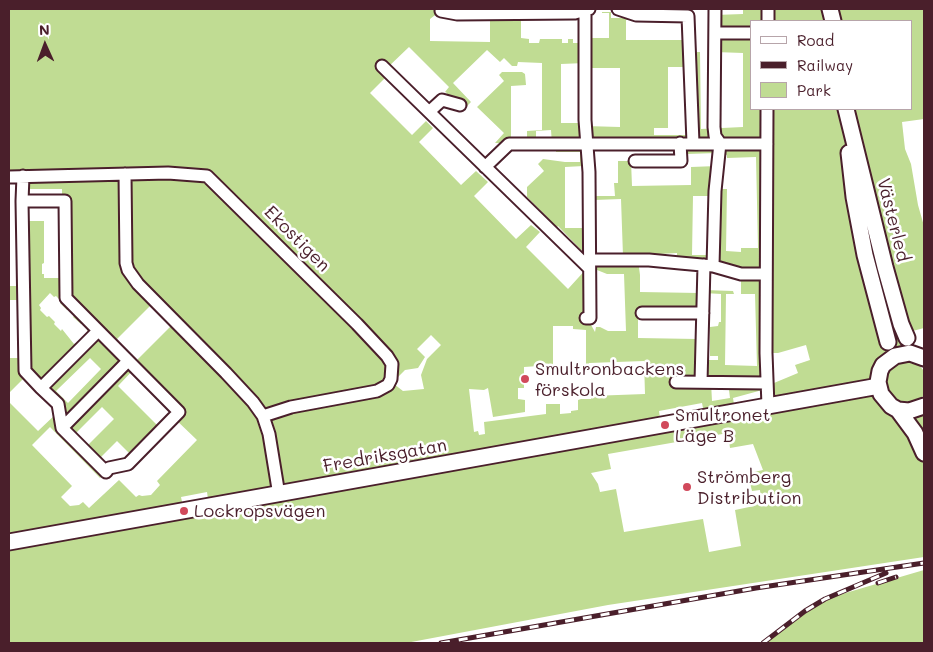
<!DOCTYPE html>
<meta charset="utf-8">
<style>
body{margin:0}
#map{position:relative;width:933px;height:652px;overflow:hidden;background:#fff;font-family:Mali,sans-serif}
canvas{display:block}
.frame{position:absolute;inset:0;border:10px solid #4a1f2b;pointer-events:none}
.legend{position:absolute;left:750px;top:20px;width:162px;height:90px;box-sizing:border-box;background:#fff;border:1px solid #b7a5aa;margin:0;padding:6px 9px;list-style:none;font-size:15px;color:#4a1f2b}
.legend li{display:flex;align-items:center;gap:10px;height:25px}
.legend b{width:25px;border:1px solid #b7a5aa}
.north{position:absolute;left:20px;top:20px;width:50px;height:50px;-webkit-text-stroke:4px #fff;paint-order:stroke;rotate:358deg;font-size:14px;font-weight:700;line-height:20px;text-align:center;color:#4a1f2b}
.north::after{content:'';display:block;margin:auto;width:18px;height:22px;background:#4a1f2b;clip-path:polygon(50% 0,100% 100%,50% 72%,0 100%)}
</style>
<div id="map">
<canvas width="933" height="652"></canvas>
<div class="frame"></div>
<ul class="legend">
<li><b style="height:6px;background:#fff"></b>Road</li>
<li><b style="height:6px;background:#4a1f2b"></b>Railway</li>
<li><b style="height:14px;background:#c0dc93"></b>Park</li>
</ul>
<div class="north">N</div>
</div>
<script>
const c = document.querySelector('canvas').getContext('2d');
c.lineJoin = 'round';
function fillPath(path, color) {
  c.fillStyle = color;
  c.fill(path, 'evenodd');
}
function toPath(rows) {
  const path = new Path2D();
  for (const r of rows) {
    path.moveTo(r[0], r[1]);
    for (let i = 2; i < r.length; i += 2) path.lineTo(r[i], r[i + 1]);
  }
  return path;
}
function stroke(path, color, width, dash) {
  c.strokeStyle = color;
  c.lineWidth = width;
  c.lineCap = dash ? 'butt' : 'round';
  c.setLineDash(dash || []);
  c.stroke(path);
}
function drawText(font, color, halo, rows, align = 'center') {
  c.font = font + ' Mali,sans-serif';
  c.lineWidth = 5;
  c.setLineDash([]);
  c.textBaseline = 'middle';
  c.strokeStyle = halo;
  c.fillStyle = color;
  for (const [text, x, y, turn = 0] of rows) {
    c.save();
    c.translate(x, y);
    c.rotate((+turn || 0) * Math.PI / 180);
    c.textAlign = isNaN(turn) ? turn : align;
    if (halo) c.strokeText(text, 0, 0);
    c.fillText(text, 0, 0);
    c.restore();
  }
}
const green = toPath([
 [9,9,443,9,430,19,430,41,490,42,490,19,522,19,521,19,521,38,529,39,529,43,539,43,540,39,562,39,562,43,568,43,568,39,573,39,573,43,585,43,585,38,609,38,609,13,602,13,602,12,611,12,611,18,632,18,632,20,626,20,626,40,686,40,691,67,668,67,668,128,654,128,654,135,690,135,697,129,697,52,700,52,701,129,743,127,743,53,715,52,715,15,743,14,743,9,924,9,924,119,902,122,905,149,911,164,918,205,924,226,924,328,905,333,918,355,910,353,879,377,799,395,879,386,885,401,924,406,924,557,608,605,406,643,9,643,9,402,38,431,57,413,23,379,9,393,9,358,20,358,19,300,9,300,9,286,19,286,28,221,44,221,44,263,42,264,42,274,44,274,44,278,61,278,62,198,62,189,30,189,29,201,22,201,23,176,9,177],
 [752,21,912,21,912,109,752,109],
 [409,47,449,87,445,92,447,93,442,100,462,111,471,102,453,83,487,50,500,62,504,58,512,66,517,66,518,62,542,63,542,130,527,131,527,137,511,138,511,86,526,85,525,74,522,72,502,72,499,75,504,81,477,107,504,133,495,143,536,144,536,131,551,130,552,144,556,144,556,152,580,152,580,162,565,162,543,159,538,164,544,171,527,187,527,197,549,219,544,225,552,232,558,226,583,252,589,251,584,228,565,228,565,167,584,166,587,144,632,144,632,151,675,151,675,144,686,144,687,154,717,153,727,155,727,158,756,157,758,248,741,248,741,252,726,251,727,189,718,189,713,266,741,273,741,294,755,294,757,366,725,365,726,294,734,294,733,291,704,290,699,293,640,292,640,275,638,260,589,260,588,267,568,289,526,247,540,232,531,225,516,239,474,196,488,182,476,171,461,185,419,142,433,128,426,121,412,135,370,93,390,73,386,69],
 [585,63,585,68,620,68,620,127,585,126,580,123,561,123,561,64],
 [593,270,597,270,607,274,624,274,626,331,608,331,600,327,596,327,595,332,590,323,584,323,584,305,590,305],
 [50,293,54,297,56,296,61,301,60,303,67,310,69,309,75,315,73,317,81,324,83,323,88,328,87,330,90,334,78,345,76,343,74,344,62,329,61,331,54,324,55,322,49,316,47,317,40,310,41,308,39,305],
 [704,293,721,294,721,322,719,322,718,326,710,327,710,356,718,356,718,360,702,360,697,339,638,338,638,318,703,313],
 [155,301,175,322,132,365,115,341],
 [553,326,573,326,573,329,586,330,586,369,589,363,644,361,645,394,591,396,591,399,581,399,578,400,578,410,571,411,571,413,560,414,560,404,546,404,546,414,484,422,485,434,479,435,478,431,474,432,469,389,484,390,488,388,493,417,525,412,525,400,518,399,518,388,524,388,524,367,553,365],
 [431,335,441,345,427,359,421,375,424,389,403,391,390,381,392,377,398,377,405,370,418,368,425,357,417,349],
 [806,345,810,360,795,365,798,373,774,383,767,389,766,353,778,353],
 [90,358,101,369,68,403,56,391],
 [135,368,175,409,158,426,118,386],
 [711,382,728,382,730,398,712,401],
 [766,389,768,406,736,417,733,398],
 [702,403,705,418,661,425,659,411],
 [102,407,114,419,87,446,75,434],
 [173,417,197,440,157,481,160,485,151,495,142,496,139,495,136,497,119,480,89,508,83,502,79,505,70,506,61,497,72,486,32,445,50,427,100,478,106,472,96,462,117,441,134,458],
 [728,433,730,448,753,444,763,470,754,472,756,482,750,483,752,491,760,490,761,501,754,502,754,506,735,510,741,546,709,552,703,519,624,532,616,489,600,492,598,484,591,473,611,469,608,454],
 [207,492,209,506,184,511,181,497],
 [618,161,631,161,632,186,691,185,691,167,717,166,715,196,693,196,692,255,710,255,710,265,677,263,677,253,623,256,621,199,594,200,594,196,615,196,614,183,618,183],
 [905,362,919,365,924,371,924,395,919,400,906,404,899,403,888,393,886,387,888,373,893,367],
 [924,570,924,643,763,643,805,611,825,599]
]);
const street = toPath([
 [585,9,585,120,589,172,590,318,586,318],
 [618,9,636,15,688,16,693,143],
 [441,11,457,14,575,13,589,9],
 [768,21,768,9],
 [715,33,752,33],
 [382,66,589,268],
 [767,109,766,353,768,406],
 [430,111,442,100,460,105],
 [635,161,681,161,680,143],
 [485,167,509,144,767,144],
 [125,174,126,263,128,270,138,284,226,373,253,402,263,416,269,434,279,495],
 [23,176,22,201,65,201,66,298,179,412,128,464,109,468,106,472,62,428,58,404,41,388,98,331],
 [9,177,168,173,207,176,357,324,387,356,392,364,391,379,388,385,377,391,291,407,263,416],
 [22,201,25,371,41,388],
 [589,260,649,260,680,263,713,266,741,274,766,274],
 [713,266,715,191,720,143,715,136,714,127,715,9],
 [642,313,703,313],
 [676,382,766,383],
 [701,382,704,265],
 [62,428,128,361]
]);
const secondary = toPath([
 [830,9,833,21],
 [846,109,885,267,901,324,907,338],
 [849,153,854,197,865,255,888,342],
 [924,358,910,353,895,356,883,365,880,371,878,382,881,394,891,406,898,410,909,411,924,406],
 [898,410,915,433,924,453],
 [9,542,879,386]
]);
const rail = toPath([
 [878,583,896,577],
 [441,643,756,588,924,563],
 [763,643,805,611,825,599,886,573]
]);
const markers = [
 [525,379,5,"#d1495b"],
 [665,425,5,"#d1495b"],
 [687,487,5,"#d1495b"],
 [184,511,5,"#d1495b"]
];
const streetNames = [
 ["Västerled",893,220,76],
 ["Ekostigen",297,239,45],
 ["Fredriksgatan",385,456,-10]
];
const poiNames = [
 ["Smultronbackens",535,369],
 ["förskola",535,390],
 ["Smultronet",675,415],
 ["Läge B",675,436],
 ["Strömberg",697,477],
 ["Distribution",697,498],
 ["Lockropsvägen",194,511]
];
fillPath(green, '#c0dc93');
stroke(street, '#4a1f2b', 15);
stroke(secondary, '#4a1f2b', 19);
stroke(street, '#fff', 11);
stroke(secondary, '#fff', 15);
stroke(rail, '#4a1f2b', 5);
stroke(rail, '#fff', 3, [9]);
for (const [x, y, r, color] of markers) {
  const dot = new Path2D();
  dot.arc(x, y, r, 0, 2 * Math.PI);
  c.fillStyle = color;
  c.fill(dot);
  stroke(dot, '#fff', 2);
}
drawText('18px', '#4a1f2b', '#fff', streetNames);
drawText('18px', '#4a1f2b', '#fff', poiNames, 'left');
</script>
